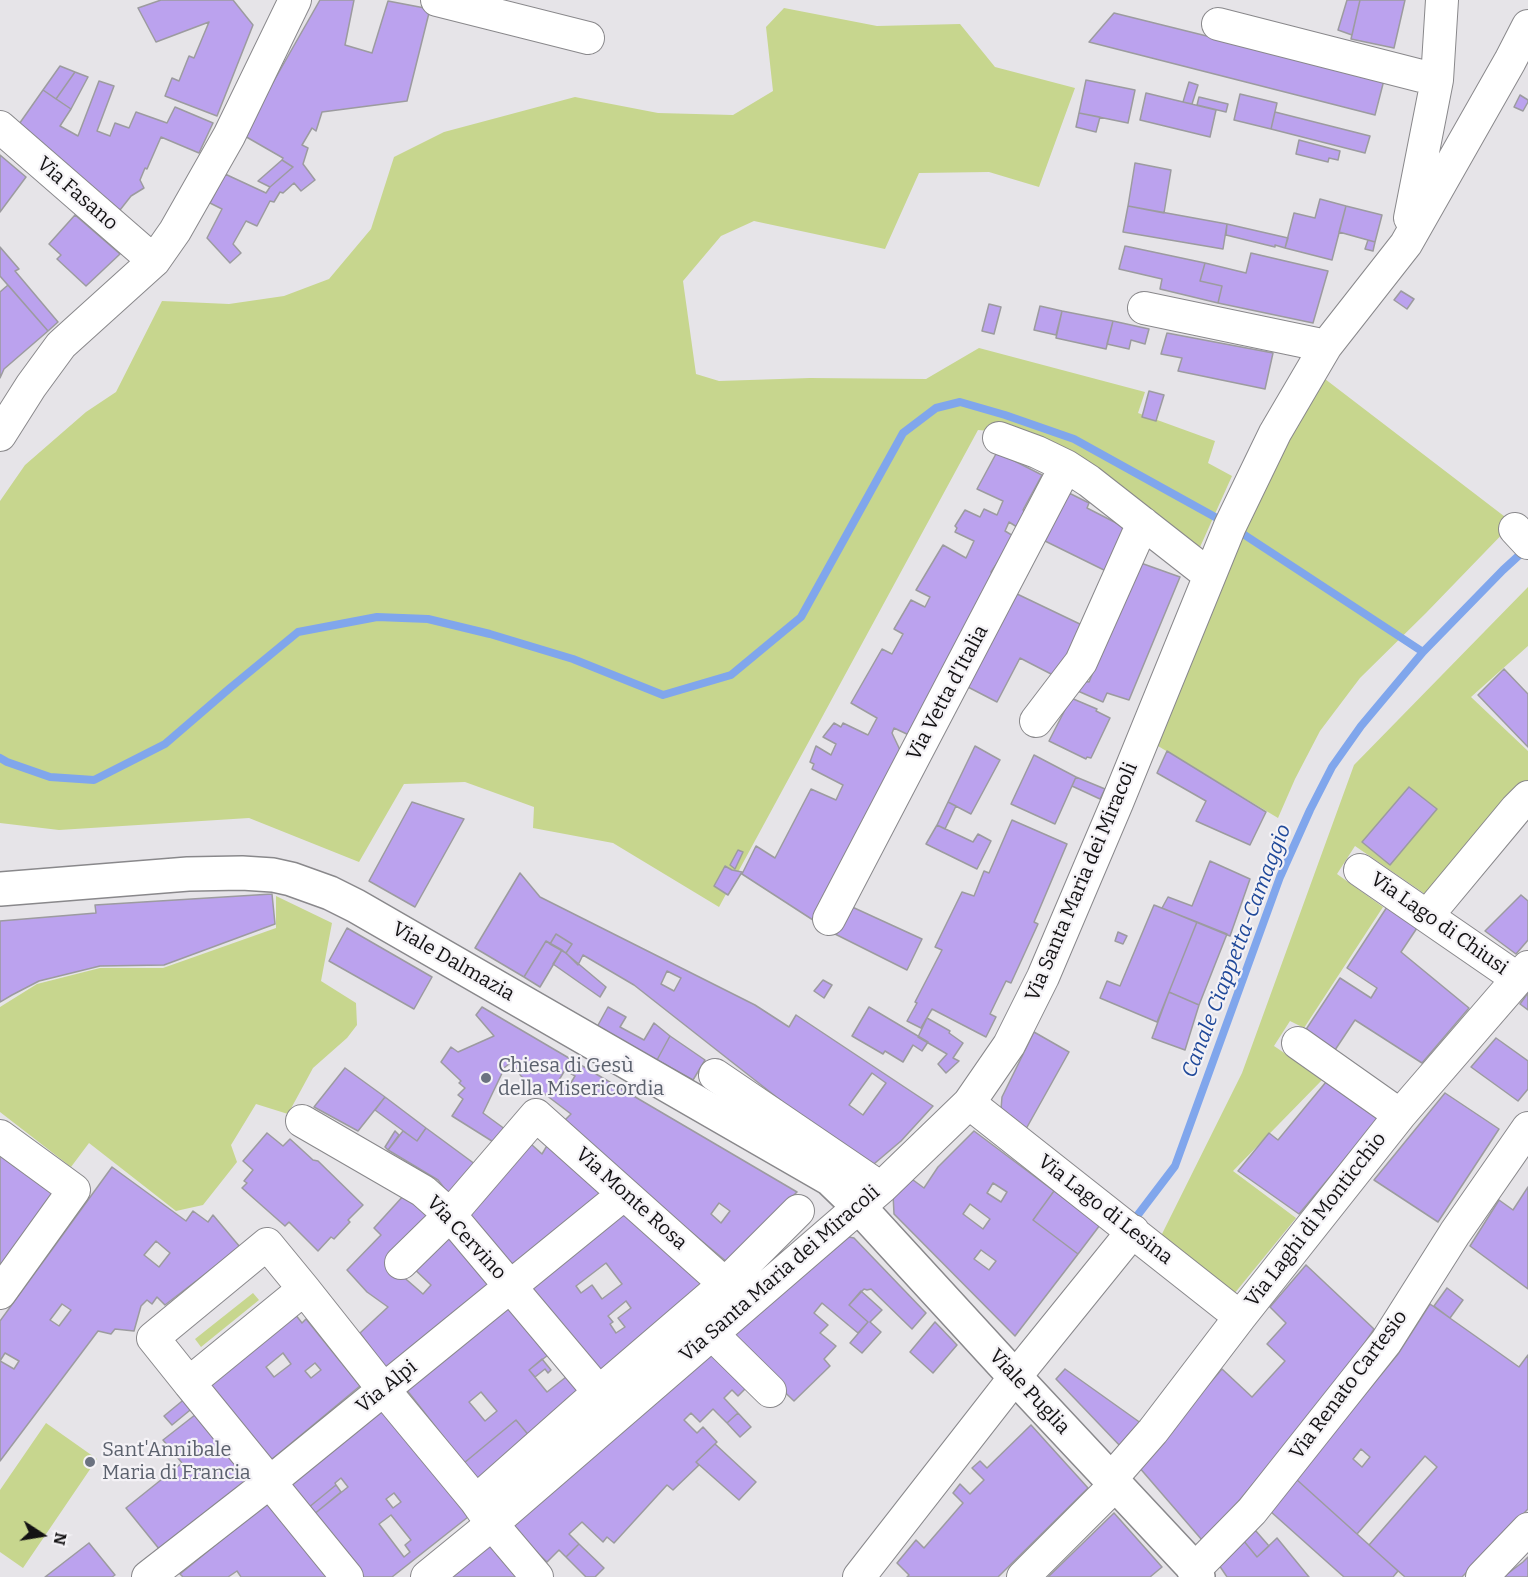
<!DOCTYPE html>
<meta charset="utf-8">
<style>
body{margin:0}
#map{position:relative;width:1528px;height:1577px;overflow:hidden;background:#e6e4e8;font-family:Bitter,serif}
canvas{display:block}
.north{position:absolute;left:12px;top:1505px;width:60px;height:60px;-webkit-text-stroke:4px #f4f2f6;paint-order:stroke;rotate:102deg;font-size:16px;font-weight:700;line-height:24px;text-align:center;color:#131213}
.north::after{content:'';display:block;margin:auto;width:21px;height:27px;background:#131213;clip-path:polygon(50% 0,100% 100%,50% 72%,0 100%)}
</style>
<div id="map">
<canvas width="1528" height="1577"></canvas>
<div class="north">N</div>
</div>
<script>
const c = document.querySelector('canvas').getContext('2d');
c.lineJoin = 'round';
function fillPath(path, color) {
  c.fillStyle = color;
  c.fill(path, 'evenodd');
}
function toPath(rows) {
  const path = new Path2D();
  for (const r of rows) {
    path.moveTo(r[0], r[1]);
    for (let i = 2; i < r.length; i += 2) path.lineTo(r[i], r[i + 1]);
  }
  return path;
}
function stroke(path, color, width, dash) {
  c.strokeStyle = color;
  c.lineWidth = width;
  c.lineCap = dash ? 'butt' : 'round';
  c.setLineDash(dash || []);
  c.stroke(path);
}
function drawText(font, color, halo, rows, align = 'center') {
  c.font = font + ' Bitter,serif';
  c.lineWidth = 4.5;
  c.setLineDash([]);
  c.textBaseline = 'middle';
  c.strokeStyle = halo;
  c.fillStyle = color;
  for (const [text, x, y, turn = 0] of rows) {
    c.save();
    c.translate(x, y);
    c.rotate((+turn || 0) * Math.PI / 180);
    c.textAlign = isNaN(turn) ? turn : align;
    if (halo) c.strokeText(text, 0, 0);
    c.fillText(text, 0, 0);
    c.restore();
  }
}
const green = toPath([
 [784,8,877,26,960,24,995,67,1075,88,1039,187,989,172,919,173,885,249,754,221,721,236,683,281,696,374,719,381,810,378,926,379,979,348,1145,392,1138,413,1215,441,1208,463,1232,476,1196,556,1131,496,1038,435,978,430,719,907,613,843,533,828,534,807,465,782,404,784,359,862,249,818,59,830,0,823,0,501,25,465,86,412,116,392,162,301,229,304,284,296,329,279,371,229,394,157,444,132,575,97,658,113,733,115,773,91,766,27],
 [1325,379,1513,523,1426,613,1360,678,1320,731,1295,779,1278,818,1153,743,1252,499,1297,419],
 [1528,587,1528,646,1471,697,1528,751,1528,787,1425,894,1355,846,1337,874,1383,907,1304,1028,1290,1021,1274,1046,1323,1079,1233,1171,1296,1218,1234,1294,1160,1238,1242,1073,1354,765],
 [276,896,332,923,321,981,356,1003,357,1025,347,1038,313,1068,288,1114,256,1104,231,1145,237,1162,203,1205,176,1211,89,1143,71,1167,0,1112,0,1007,37,984,100,968,163,968,276,928],
 [253,1293,259,1300,201,1347,195,1339],
 [46,1423,97,1459,23,1568,0,1552,0,1490]
]);
const stream = toPath([
 [1237,530,1423,652],
 [0,758,7,762,50,777,94,780,165,744,230,688,298,632,377,617,428,619,490,634,573,659,663,695,731,675,801,617,903,433,936,408,960,402,1005,415,1074,439,1224,522],
 [1137,1216,1175,1166,1280,877,1310,810,1332,767,1361,726,1423,652,1503,570,1526,549]
]);
const building = toPath([
 [161,0,233,0,253,25,217,116,165,96,172,78,179,81,189,56,194,58,209,22,156,42,138,8,161,0],
 [320,0,354,0,345,45,372,53,388,1,430,9,407,101,322,112,316,131,312,128,302,145,308,148,303,164,315,180,301,191,294,183,283,193,280,192,274,202,270,201,257,226,246,221,233,244,241,253,230,263,207,238,222,209,210,203,225,174,266,193,270,187,293,167,282,160,283,158,243,135,320,0],
 [1347,0,1360,0,1352,35,1338,30,1347,0],
 [1360,0,1405,0,1394,48,1351,39,1360,0],
 [1114,13,1384,80,1375,115,1089,42,1114,13],
 [60,66,75,72,56,99,43,90,60,66],
 [75,72,88,77,71,109,56,99,75,72],
 [1086,80,1135,90,1128,123,1079,113,1086,80],
 [99,81,114,86,97,131,110,136,115,123,129,128,136,112,167,123,175,107,213,123,199,153,161,137,147,169,145,168,140,180,144,188,131,196,120,210,17,127,43,90,71,109,60,126,78,136,99,81],
 [1189,82,1198,85,1192,104,1183,102,1189,82],
 [1146,93,1216,110,1210,137,1140,120,1146,93],
 [1240,94,1277,103,1271,129,1234,120,1240,94],
 [1520,95,1528,100,1528,102,1523,111,1514,107,1520,95],
 [1199,97,1228,104,1226,112,1197,105,1199,97],
 [1275,112,1370,136,1365,153,1271,129,1275,112],
 [1079,113,1100,117,1096,132,1076,127,1079,113],
 [1299,140,1340,151,1338,160,1329,158,1328,162,1296,154,1299,140],
 [0,155,26,177,0,212,0,155],
 [282,160,293,167,270,187,258,181,282,160],
 [1135,163,1171,170,1164,213,1128,206,1135,163],
 [1320,199,1346,206,1332,260,1285,248,1294,213,1315,218,1320,199],
 [1128,206,1227,224,1223,249,1123,232,1128,206],
 [1346,206,1382,215,1375,242,1339,232,1346,206],
 [75,215,120,254,86,286,57,259,61,255,49,244,75,215],
 [1227,224,1288,238,1285,248,1275,245,1275,247,1226,235,1227,224],
 [1368,240,1375,242,1373,251,1365,249,1368,240],
 [1125,246,1205,263,1200,281,1222,286,1218,303,1160,289,1162,279,1119,269,1125,246],
 [0,247,19,269,15,271,58,322,48,331,0,276,0,247],
 [1251,253,1328,271,1313,323,1218,303,1222,286,1200,281,1205,263,1246,273,1251,253],
 [8,285,48,331,4,369,0,378,0,292,8,285],
 [1401,291,1414,299,1407,309,1394,300,1401,291],
 [989,304,1001,307,994,334,982,331,989,304],
 [1040,306,1062,311,1056,335,1034,330,1040,306],
 [1062,311,1113,321,1106,349,1056,338,1062,311],
 [1113,321,1149,329,1145,344,1131,340,1129,349,1107,344,1113,321],
 [1167,333,1273,353,1265,389,1178,371,1182,358,1161,354,1167,333],
 [1149,391,1164,395,1156,421,1142,417,1149,391],
 [997,452,1042,475,1023,510,1026,512,1017,527,1009,522,1005,531,1015,537,991,572,994,579,911,736,894,728,892,733,900,750,867,816,871,817,813,920,742,874,756,846,775,858,811,789,836,800,843,785,812,769,814,764,810,762,816,746,831,755,836,744,823,737,834,723,841,727,843,723,868,735,877,718,851,703,882,649,892,654,903,634,894,629,911,600,925,607,930,597,916,590,943,545,966,558,974,541,955,532,957,528,955,526,965,510,980,517,984,509,997,515,1003,501,977,489,997,452],
 [1069,493,1089,503,1087,508,1130,530,1108,572,1045,541,1069,493],
 [1138,562,1180,577,1129,700,1107,693,1103,702,1071,688,1083,681,1089,682,1138,562],
 [1015,593,1084,626,1076,642,1053,675,1020,658,997,702,966,686,1015,593],
 [1504,669,1528,694,1528,747,1478,695,1504,669],
 [1071,698,1097,709,1096,711,1110,718,1091,758,1087,757,1086,759,1049,741,1071,698],
 [975,746,1000,760,971,814,948,802,975,746],
 [1167,751,1266,812,1250,845,1196,821,1206,801,1157,773,1167,751],
 [1034,755,1076,777,1055,824,1011,804,1034,755],
 [1076,777,1105,789,1100,799,1072,786,1076,777],
 [1409,787,1437,809,1390,865,1362,842,1409,787],
 [412,802,464,819,415,907,369,881,412,802],
 [948,802,956,806,945,829,937,825,948,802],
 [1012,820,1067,844,1034,922,1038,924,1011,983,1006,981,990,1014,996,1017,986,1037,932,1009,921,1028,907,1021,917,1003,915,1002,942,950,935,947,962,892,974,896,984,871,989,873,1012,820],
 [937,825,973,842,978,834,991,841,977,869,926,844,937,825],
 [738,850,743,852,735,869,730,865,738,850],
 [1210,861,1250,879,1230,936,1162,908,1168,897,1192,906,1210,861],
 [725,866,732,870,742,872,728,895,714,886,725,866],
 [520,873,540,897,755,1005,789,1027,796,1015,933,1106,901,1141,868,1169,634,985,583,955,578,965,566,953,572,944,556,934,550,944,546,941,524,977,475,948,520,873],
 [667,971,681,978,674,991,661,984,667,971],
 [872,1073,886,1083,863,1115,849,1105,872,1073],
 [272,894,275,924,164,965,100,966,39,981,12,995,0,1002,0,921,96,913,95,905,272,894],
 [1521,895,1528,901,1528,940,1516,954,1485,931,1521,895],
 [1154,905,1197,922,1157,1022,1100,998,1107,981,1120,986,1154,905],
 [850,906,922,939,907,970,835,934,850,906],
 [1387,907,1417,928,1401,952,1469,1008,1422,1063,1355,1020,1335,1050,1305,1031,1340,978,1371,998,1377,988,1347,968,1387,907],
 [1197,922,1227,934,1199,1005,1169,992,1197,922],
 [347,928,432,977,414,1009,329,961,347,928],
 [1118,932,1127,936,1123,944,1115,941,1118,932],
 [556,934,572,944,566,953,550,944,556,934],
 [546,941,562,950,540,987,524,977,546,941],
 [562,950,606,987,600,997,553,964,562,950],
 [823,980,832,985,824,998,814,991,823,980],
 [1169,992,1199,1005,1185,1050,1152,1038,1169,992],
 [1528,993,1528,1010,1520,1004,1528,993],
 [482,1007,797,1192,727,1262,660,1206,565,1120,571,1114,521,1076,512,1062,505,1067,483,1113,513,1135,503,1148,452,1116,463,1099,458,1095,465,1088,459,1083,461,1081,441,1062,451,1047,458,1052,494,1036,476,1015,482,1007],
 [565,1070,575,1076,569,1086,559,1080,565,1070],
 [719,1203,730,1211,721,1223,711,1214,719,1203],
 [608,1007,626,1017,620,1027,644,1040,654,1023,670,1036,657,1060,597,1027,608,1007],
 [869,1007,928,1042,922,1051,913,1045,903,1062,885,1051,883,1054,852,1036,869,1007],
 [927,1018,950,1031,949,1033,963,1043,953,1058,959,1061,946,1073,938,1064,947,1054,918,1037,927,1018],
 [1034,1032,1069,1052,1026,1129,1001,1109,1002,1097,1034,1032],
 [670,1036,705,1060,693,1080,657,1060,670,1036],
 [1496,1038,1528,1061,1528,1089,1518,1101,1471,1067,1496,1038],
 [345,1068,385,1097,358,1131,314,1107,345,1068],
 [1326,1082,1378,1119,1299,1214,1238,1171,1269,1133,1278,1140,1326,1082],
 [1445,1093,1499,1129,1438,1222,1374,1180,1445,1093],
 [385,1097,426,1128,417,1141,375,1110,385,1097],
 [426,1128,483,1170,455,1202,438,1180,388,1150,403,1131,417,1141,426,1128],
 [395,1131,399,1135,388,1150,385,1147,395,1131],
 [974,1131,1054,1191,1033,1220,1078,1254,1015,1336,894,1214,893,1194,909,1177,924,1188,938,1167,974,1131],
 [993,1183,1007,1192,1001,1202,987,1193,993,1183],
 [970,1204,990,1219,983,1229,963,1214,970,1204],
 [981,1250,996,1261,989,1270,974,1259,981,1250],
 [267,1133,283,1146,290,1139,313,1160,318,1161,363,1205,348,1220,350,1222,334,1239,331,1237,318,1251,289,1222,285,1226,242,1188,247,1183,244,1181,253,1170,243,1161,267,1133],
 [521,1135,542,1154,548,1144,603,1193,513,1266,460,1207,521,1135],
 [0,1155,54,1194,0,1269,0,1155],
 [112,1167,186,1221,193,1211,208,1222,213,1215,240,1247,165,1305,157,1297,152,1304,147,1300,141,1306,134,1331,115,1329,111,1334,98,1331,0,1461,0,1361,14,1369,19,1361,5,1353,0,1361,0,1321,112,1167],
 [156,1241,170,1253,159,1267,144,1255,156,1241],
 [62,1304,71,1310,59,1326,50,1320,62,1304],
 [1528,1187,1528,1289,1470,1246,1499,1200,1513,1210,1528,1187],
 [1054,1191,1100,1225,1078,1254,1033,1220,1054,1191],
 [405,1194,436,1220,392,1267,423,1294,431,1285,409,1264,443,1227,489,1284,386,1368,360,1333,388,1307,367,1292,347,1270,381,1235,374,1228,405,1194],
 [623,1211,706,1287,603,1374,532,1288,623,1211],
 [606,1263,622,1284,602,1299,592,1285,581,1293,576,1286,606,1263],
 [626,1301,631,1308,618,1318,625,1327,616,1333,610,1324,613,1322,608,1316,626,1301],
 [849,1237,854,1238,926,1313,912,1329,871,1289,867,1290,864,1289,849,1305,868,1322,858,1333,822,1303,814,1313,828,1325,820,1333,836,1346,824,1359,830,1366,794,1401,729,1339,849,1237],
 [1306,1265,1374,1329,1358,1353,1293,1436,1238,1502,1202,1540,1138,1466,1222,1369,1252,1397,1285,1361,1267,1344,1286,1323,1270,1307,1306,1265],
 [1447,1288,1463,1300,1450,1318,1434,1306,1447,1288],
 [861,1291,882,1310,870,1322,881,1332,862,1353,850,1343,868,1322,849,1305,861,1291],
 [1430,1304,1519,1367,1528,1355,1528,1509,1462,1577,1405,1577,1369,1545,1437,1467,1425,1456,1357,1534,1296,1479,1398,1354,1430,1304],
 [1361,1449,1370,1457,1362,1467,1353,1459,1361,1449],
 [508,1308,548,1355,529,1370,547,1392,566,1377,580,1393,531,1438,516,1420,464,1463,406,1389,508,1308],
 [481,1392,497,1411,485,1421,469,1402,481,1392],
 [295,1314,302,1323,306,1319,360,1386,271,1460,209,1383,295,1314],
 [283,1353,291,1364,274,1377,266,1367,283,1353],
 [315,1363,321,1370,311,1378,305,1371,315,1363],
 [935,1322,957,1345,933,1373,910,1352,935,1322],
 [714,1351,748,1386,738,1396,732,1390,724,1398,738,1413,727,1423,713,1409,700,1422,691,1413,684,1420,697,1433,703,1427,717,1442,696,1462,699,1465,673,1490,667,1485,614,1543,607,1537,603,1542,582,1522,569,1534,579,1544,566,1557,559,1550,547,1562,510,1526,714,1351],
 [542,1359,551,1370,548,1373,545,1369,535,1377,529,1370,542,1359],
 [1065,1369,1145,1426,1123,1449,1056,1379,1065,1369],
 [187,1397,195,1406,172,1425,164,1416,187,1397],
 [384,1410,468,1517,392,1577,363,1577,313,1515,348,1487,341,1478,335,1483,336,1485,308,1508,290,1485,384,1410],
 [394,1493,401,1502,393,1508,386,1499,394,1493],
 [391,1515,411,1540,405,1545,410,1552,404,1557,379,1524,391,1515],
 [200,1411,252,1477,160,1550,126,1508,182,1463,163,1440,200,1411],
 [738,1413,751,1427,740,1437,727,1423,738,1413],
 [516,1420,531,1438,481,1483,464,1463,516,1420],
 [1031,1425,1088,1488,998,1577,907,1577,909,1575,897,1563,916,1540,924,1548,963,1503,953,1493,960,1484,970,1494,984,1480,972,1468,980,1461,987,1468,1031,1425],
 [715,1444,756,1482,739,1500,696,1462,715,1444],
 [1296,1479,1398,1571,1393,1577,1344,1577,1270,1511,1296,1479],
 [336,1485,341,1492,313,1515,308,1508,336,1485],
 [267,1503,327,1577,241,1577,237,1571,228,1577,183,1577,180,1574,267,1503],
 [1114,1513,1162,1567,1150,1577,1048,1577,1114,1513],
 [1255,1530,1269,1546,1257,1557,1243,1540,1255,1530],
 [1277,1538,1309,1577,1227,1577,1219,1565,1243,1540,1257,1557,1277,1538],
 [493,1540,519,1577,451,1577,493,1540],
 [89,1543,115,1575,112,1577,45,1577,89,1543],
 [579,1544,604,1568,595,1577,586,1577,566,1557,579,1544],
 [1528,1557,1528,1577,1503,1577,1523,1562,1528,1557]
]);
const minor = toPath([
 [437,0,588,38],
 [1218,24,1437,80],
 [0,127,154,261],
 [1410,218,1437,80,1442,0],
 [1144,308,1326,346],
 [0,435,31,386,61,345,154,261,175,231,229,136,295,0],
 [999,438,1037,452,1066,466,1089,481,1209,575],
 [1515,529,1528,543],
 [1036,721,1081,662,1143,523],
 [1360,870,1518,979],
 [1427,916,1516,809,1528,797],
 [829,919,1066,466],
 [1298,1043,1400,1115],
 [715,1075,881,1188],
 [969,1103,1240,1317],
 [302,1121,423,1191,450,1215,599,1392],
 [0,1136,74,1190,0,1293],
 [401,1263,450,1215,536,1115,725,1284],
 [304,1289,189,1383,153,1338,267,1244,304,1289,384,1390,476,1501,492,1524,537,1577],
 [712,1334,770,1391],
 [189,1383,347,1577],
 [1111,1479,1153,1431,1240,1317,1400,1115,1528,967],
 [476,1501,599,1392,725,1284,798,1211],
 [1194,1570,1252,1511,1386,1342,1455,1233,1528,1128],
 [148,1577,270,1482,624,1194],
 [427,1577,492,1524,881,1188,969,1103,1009,1045,1043,977,1117,803,1230,526,1275,433,1326,346,1406,244,1510,61,1528,26],
 [859,1577,1015,1377,1133,1231],
 [1023,1577,1116,1484],
 [1482,1577,1528,1529]
]);
const major = toPath([
 [0,889,188,874,242,873,273,875,291,879,330,893,356,906,830,1179,859,1207,1015,1377,1191,1565,1198,1577]
]);
const markers = [
 [486,1078,6,"#6b7280"],
 [90,1462,6,"#6b7280"]
];
const streetNames = [
 ["Via Fasano",77,194,41],
 ["Via Vetta d'Italia",948,693,-62],
 ["Via Santa Maria dei Miracoli",1082,882,-67],
 ["Via Lago di Chiusi",1439,924,35],
 ["Viale Dalmazia",453,962,30],
 ["Via Monte Rosa",631,1199,42],
 ["Via Lago di Lesina",1105,1210,38],
 ["Via Laghi di Monticchio",1316,1220,-52],
 ["Via Cervino",466,1238,47],
 ["Via Santa Maria dei Miracoli",780,1274,-41],
 ["Via Renato Cartesio",1349,1385,-53],
 ["Via Alpi",387,1387,-39],
 ["Viale Puglia",1029,1392,47]
];
const worshipNames = [
 ["Chiesa di Gesù",498,1066],
 ["della Misericordia",498,1089],
 ["Sant'Annibale",102,1450],
 ["Maria di Francia",102,1473]
];
const waterNames = [
 ["Canale Ciappetta-Camaggio",1237,951,-69]
];
fillPath(green, '#c7d68e');
stroke(stream, '#80a6ec', 8);
fillPath(building, '#bba2ee');
stroke(building, '#9c9b9f', 1.5);
stroke(minor, '#89888b', 34);
stroke(major, '#89888b', 36);
stroke(minor, '#fff', 32);
stroke(major, '#fff', 33);
for (const [x, y, r, color] of markers) {
  const dot = new Path2D();
  dot.arc(x, y, r, 0, 2 * Math.PI);
  c.fillStyle = color;
  c.fill(dot);
  stroke(dot, '#f4f2f6', 2);
}
drawText('20px', '#131213', '#f4f2f6', streetNames);
drawText('20px', '#5b616d', '#f4f2f6', worshipNames, 'left');
drawText('italic 21px', '#1f4899', '#f4f2f6', waterNames);
</script>
